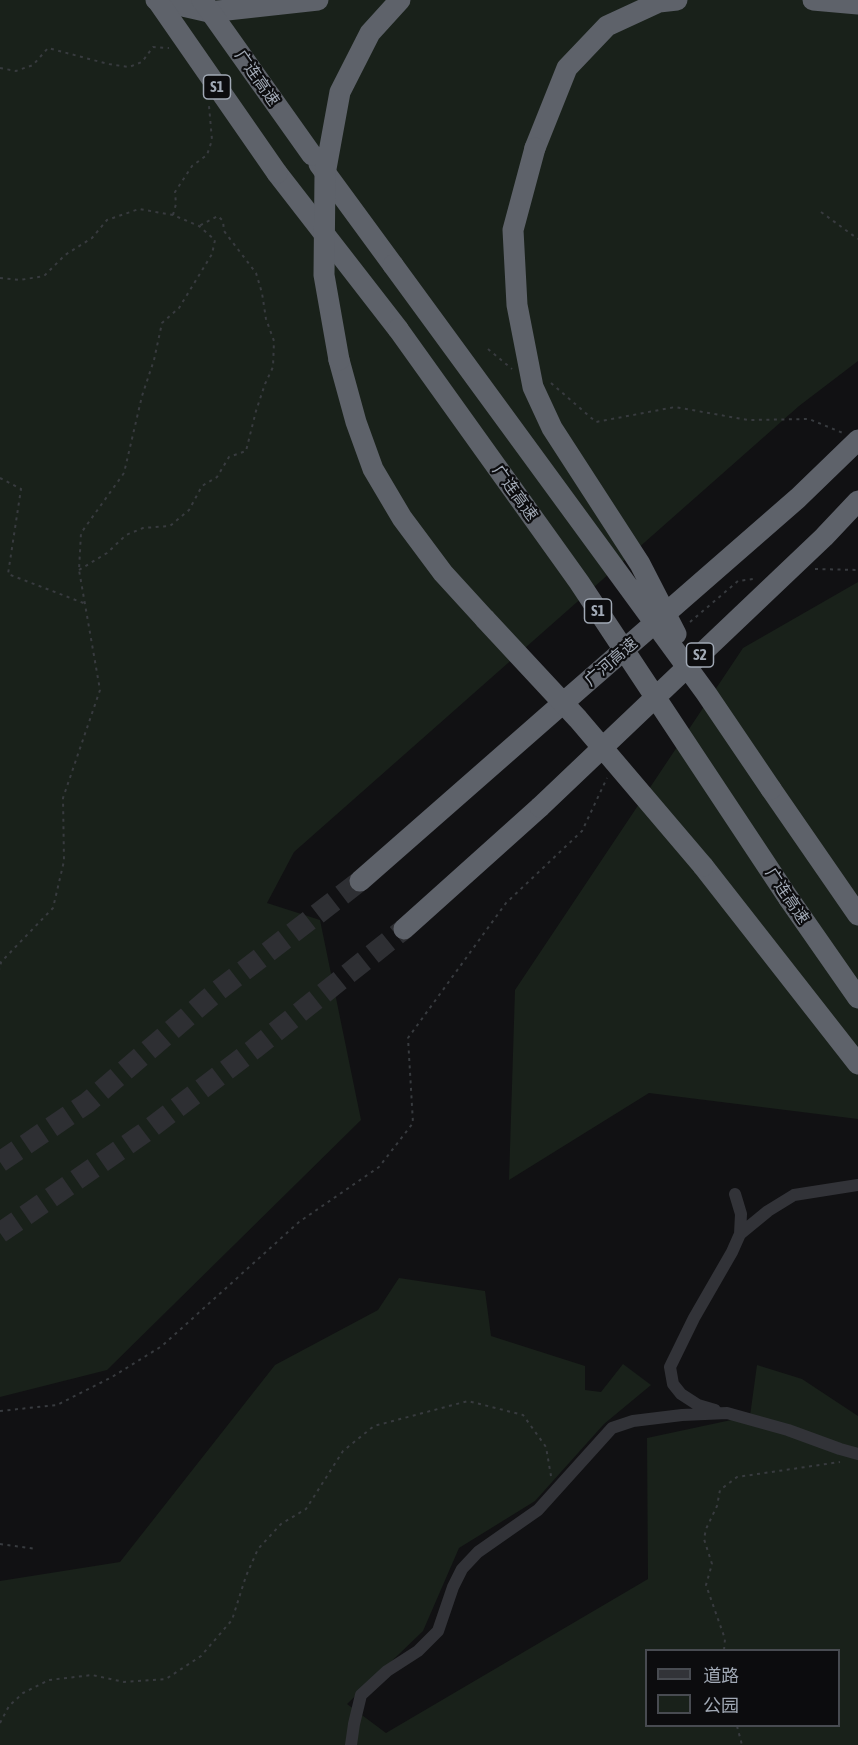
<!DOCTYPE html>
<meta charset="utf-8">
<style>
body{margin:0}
#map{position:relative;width:858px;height:1745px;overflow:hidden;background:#111113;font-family:"Asap Condensed","Noto Sans SC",sans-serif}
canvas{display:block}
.legend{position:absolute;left:645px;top:1649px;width:195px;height:78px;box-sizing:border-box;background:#0c0c0e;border:2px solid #484b51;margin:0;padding:8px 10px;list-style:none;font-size:18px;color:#a1a9b5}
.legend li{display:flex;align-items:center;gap:12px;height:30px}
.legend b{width:30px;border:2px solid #484b51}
</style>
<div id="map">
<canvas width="858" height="1745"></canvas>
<ul class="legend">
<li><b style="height:8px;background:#323338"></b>道路</li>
<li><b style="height:16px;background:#19211a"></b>公园</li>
</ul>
</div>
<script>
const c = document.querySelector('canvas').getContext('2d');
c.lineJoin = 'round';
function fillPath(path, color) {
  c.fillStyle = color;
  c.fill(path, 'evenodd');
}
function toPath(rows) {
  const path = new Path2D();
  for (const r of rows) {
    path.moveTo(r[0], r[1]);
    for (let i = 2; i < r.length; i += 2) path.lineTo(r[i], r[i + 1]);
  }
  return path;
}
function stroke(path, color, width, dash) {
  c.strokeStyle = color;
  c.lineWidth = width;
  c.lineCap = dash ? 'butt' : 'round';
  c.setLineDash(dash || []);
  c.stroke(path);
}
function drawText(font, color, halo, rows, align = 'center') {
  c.font = font + ' "Asap Condensed","Noto Sans SC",sans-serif';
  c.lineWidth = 4.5;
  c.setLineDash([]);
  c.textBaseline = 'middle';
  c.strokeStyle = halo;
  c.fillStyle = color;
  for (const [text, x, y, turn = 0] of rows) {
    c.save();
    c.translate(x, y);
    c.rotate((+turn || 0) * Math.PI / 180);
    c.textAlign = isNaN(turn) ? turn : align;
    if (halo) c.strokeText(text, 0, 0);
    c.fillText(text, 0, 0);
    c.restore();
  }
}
const green = toPath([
 [0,0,858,0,858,361,799,406,294,852,267,903,320,920,361,1120,107,1370,0,1397],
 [858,582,858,1119,649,1093,509,1180,515,990,743,648],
 [399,1278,485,1291,491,1336,585,1366,585,1390,601,1392,623,1364,651,1385,604,1424,535,1501,459,1548,423,1631,347,1704,386,1733,648,1579,647,1438,750,1416,757,1365,802,1379,858,1416,858,1745,0,1745,0,1581,120,1562,275,1365,378,1310],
 [646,1650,838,1650,838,1726,646,1726]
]);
const highwayTunnel = toPath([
 [0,1162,87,1103,215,993,360,881],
 [0,1233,144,1133,254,1049,404,929]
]);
const path = toPath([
 [0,68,16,71,33,65,48,48,108,64,129,67,142,62,153,47,169,48],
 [821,212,858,239],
 [173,215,176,204,175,192,192,166,207,155,212,140,209,106],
 [0,278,20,280,44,276,65,255,92,238,107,220,139,209,173,215,199,226,215,240,212,254,179,308,162,323,154,360,142,396,124,473,81,533,79,570,100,690,63,798,64,861,53,908,1,962,0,969],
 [488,349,512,369],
 [551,383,596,422,675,407,748,420,809,419,843,433],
 [0,478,21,489,8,574,86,604],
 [815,569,858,570],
 [79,570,107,553,126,535,143,528,170,526,189,510,202,486,217,477,229,457,246,451,256,411,265,384,273,367,274,341,266,319,262,293,256,273,224,231,223,221,218,216,199,226],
 [690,622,738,581,753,579],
 [0,1411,57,1405,112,1377,162,1346,299,1222,379,1167,413,1123,408,1038,506,903,582,831,607,778],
 [0,1544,37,1549],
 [724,1650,725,1639,706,1585,712,1564,704,1539,706,1529,717,1506,720,1490,737,1477,840,1462],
 [0,1723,9,1706,23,1693,49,1680,92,1675,124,1682,166,1679,201,1656,232,1620,246,1576,258,1549,281,1524,306,1509,343,1451,374,1426,468,1401,523,1415,546,1447,551,1476],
 [737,1726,742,1745]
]);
const street = toPath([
 [740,1234,768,1211,794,1195,858,1185],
 [715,1410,698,1405,681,1394,673,1384,670,1367,694,1318,732,1252,740,1234,741,1214,735,1194],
 [351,1745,354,1724,361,1695,387,1671,418,1651,438,1631,453,1587,462,1569,478,1552,538,1510,612,1428,633,1421,682,1415,727,1413,788,1430,840,1449,858,1454]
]);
const highway = toPath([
 [156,0,209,12,318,0],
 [813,0,858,4],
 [535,148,567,68,607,26,659,2,677,0],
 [319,164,393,265],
 [277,173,398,329],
 [339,360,356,422,373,469,402,518,443,573,485,619],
 [771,789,858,915],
 [703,866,858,1064],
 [360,881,563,703],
 [789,899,858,998],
 [404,929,540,807]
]);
const highwayBridge = toPath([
 [157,0,277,173],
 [202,0,312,155],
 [535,148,513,230,517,305,533,387,552,428,640,564,676,634],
 [393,265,706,693,771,789],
 [398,329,579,582,789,899],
 [339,360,324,275,325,174,340,92,370,33,400,0],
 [485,619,578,719,703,866],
 [563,703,798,498,858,440],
 [540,807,824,537,858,501]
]);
const shields = [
 [217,87,27],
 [598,611,27],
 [700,655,27]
];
const shieldNames = [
 ["S1",217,87],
 ["S1",598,611],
 ["S2",700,655]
];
const streetNames = [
 ["广连高速",257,78,55],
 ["广连高速",515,493,54],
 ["广河高速",611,662,-41],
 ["广连高速",787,896,56]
];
fillPath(green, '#19211a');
stroke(highwayTunnel, '#2e2f33', 21, [21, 10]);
stroke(path, '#383b3f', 2, [3, 4.5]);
stroke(street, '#323338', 12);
stroke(highway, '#5e626a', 21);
stroke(highwayBridge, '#5e626a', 21);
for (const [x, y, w] of shields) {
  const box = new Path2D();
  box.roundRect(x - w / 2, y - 12, w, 24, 4.5);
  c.fillStyle = '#0c0c0e';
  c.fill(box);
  stroke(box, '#a1a9b5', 1.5);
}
drawText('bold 15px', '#a1a9b5', null, shieldNames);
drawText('16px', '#a1a9b5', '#0c0c0e', streetNames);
</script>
